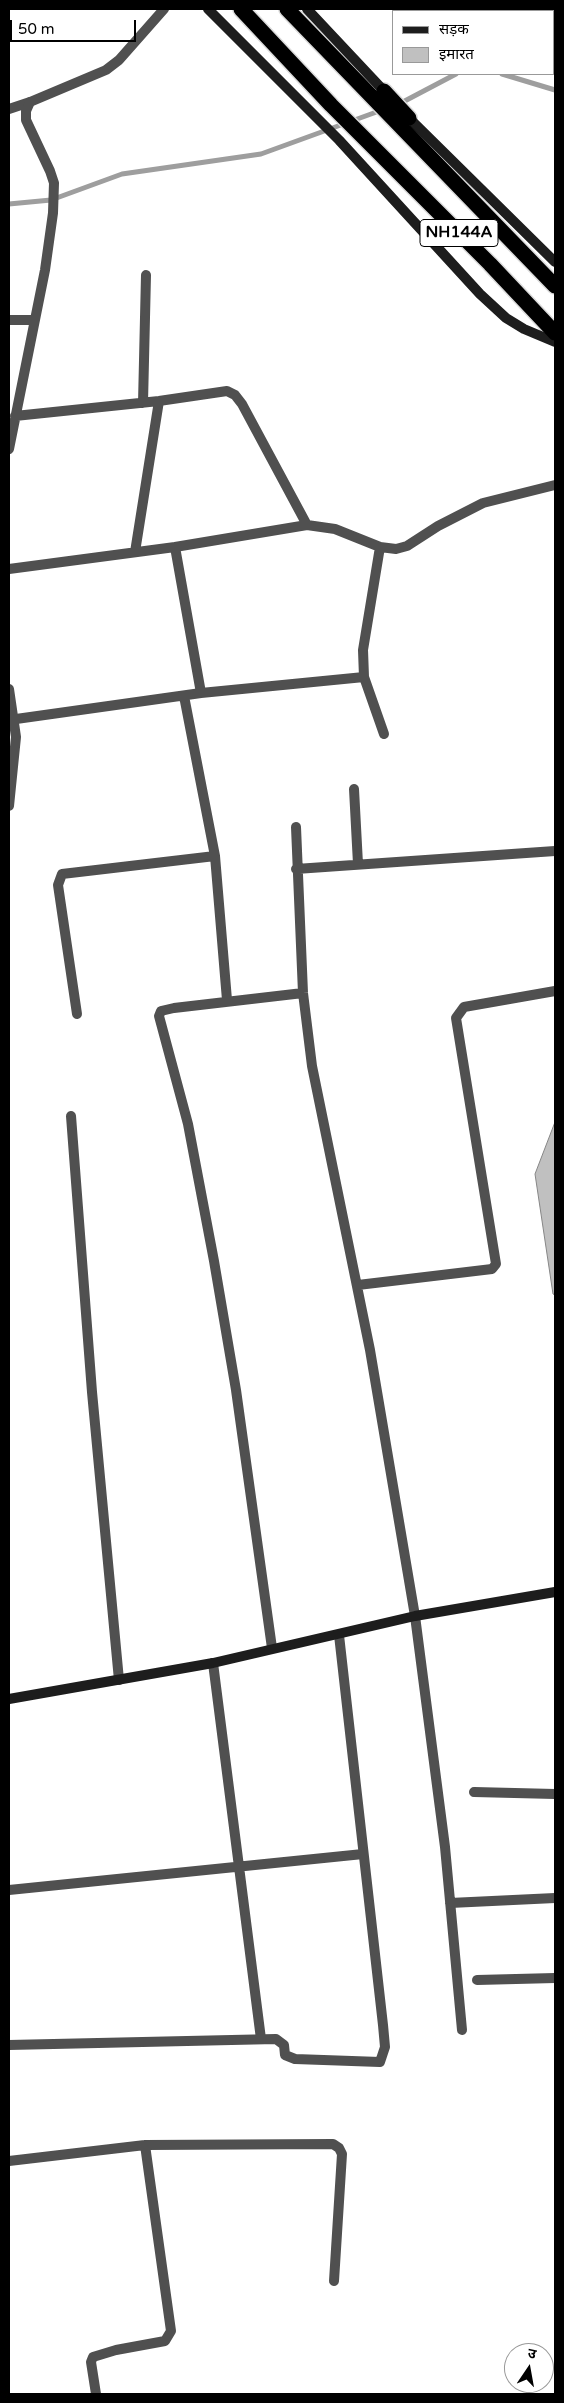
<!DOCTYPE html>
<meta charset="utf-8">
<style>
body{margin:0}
#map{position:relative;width:564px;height:2403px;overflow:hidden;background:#fff;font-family:"Varela Round","Noto Sans Devanagari",sans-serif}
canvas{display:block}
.frame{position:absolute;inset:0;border:10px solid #000;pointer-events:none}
.legend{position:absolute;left:392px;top:10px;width:162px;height:65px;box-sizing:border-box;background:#fff;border:1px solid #999;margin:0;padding:6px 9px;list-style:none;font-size:15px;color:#000}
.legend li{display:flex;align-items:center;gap:10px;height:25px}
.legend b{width:25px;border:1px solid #999}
.north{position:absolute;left:504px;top:2343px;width:50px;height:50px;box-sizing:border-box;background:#fff;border:1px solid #999;border-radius:50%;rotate:12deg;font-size:14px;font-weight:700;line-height:20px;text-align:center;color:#000}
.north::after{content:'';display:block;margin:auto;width:18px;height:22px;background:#000;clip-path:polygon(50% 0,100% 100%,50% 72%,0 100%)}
.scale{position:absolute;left:10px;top:20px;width:126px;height:22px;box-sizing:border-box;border:2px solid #000;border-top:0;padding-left:6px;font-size:15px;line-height:18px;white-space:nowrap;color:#000;-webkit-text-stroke:4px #fff;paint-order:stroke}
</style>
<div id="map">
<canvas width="564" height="2403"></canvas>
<div class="frame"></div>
<ul class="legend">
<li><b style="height:6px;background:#1d1d1d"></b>सड़क</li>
<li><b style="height:14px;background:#c0c0c0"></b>इमारत</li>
</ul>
<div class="north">उ</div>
<div class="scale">50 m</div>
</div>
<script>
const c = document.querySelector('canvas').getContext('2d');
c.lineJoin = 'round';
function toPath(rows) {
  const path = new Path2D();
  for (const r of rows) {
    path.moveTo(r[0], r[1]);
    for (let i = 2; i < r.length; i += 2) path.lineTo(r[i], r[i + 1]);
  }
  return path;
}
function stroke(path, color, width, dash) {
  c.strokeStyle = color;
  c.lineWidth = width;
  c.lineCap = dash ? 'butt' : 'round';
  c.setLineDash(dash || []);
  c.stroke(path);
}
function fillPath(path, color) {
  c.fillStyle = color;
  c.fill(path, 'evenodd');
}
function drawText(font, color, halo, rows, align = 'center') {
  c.font = font + ' "Varela Round",sans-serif';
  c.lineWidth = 5;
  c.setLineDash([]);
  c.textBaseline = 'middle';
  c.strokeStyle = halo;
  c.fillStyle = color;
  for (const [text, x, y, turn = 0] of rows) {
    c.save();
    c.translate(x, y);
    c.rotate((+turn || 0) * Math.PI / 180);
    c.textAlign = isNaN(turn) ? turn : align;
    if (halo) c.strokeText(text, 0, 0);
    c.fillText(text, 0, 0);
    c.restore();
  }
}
const stream = toPath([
 [502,74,555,90],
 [399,104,456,74],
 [9,204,51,200,122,174,261,154,382,110]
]);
const building = toPath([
 [555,1122,555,1295,553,1294,535,1174,555,1122]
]);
const lane = toPath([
 [9,109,30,102]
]);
const street = toPath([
 [9,320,34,320],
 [143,403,146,275],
 [15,416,159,401,227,391,235,395,242,404,307,525],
 [9,449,45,270,53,213,54,183,50,171,26,120,26,111,30,102,106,70,119,60,164,9],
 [175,547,201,693],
 [380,547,363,650,364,677,384,734],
 [135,552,159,401],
 [9,569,175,547,307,525,335,529,380,547,396,549,407,546,438,526,483,503,555,485],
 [9,689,16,737,9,806],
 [184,696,215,856,227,1000],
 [9,720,201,693,364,677],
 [354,789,358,864],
 [296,827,303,993,312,1066,370,1350,415,1616,445,1847,462,2030],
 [296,869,555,851],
 [77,1014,58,885,62,874,215,856],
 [71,1116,92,1392,119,1680],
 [358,1285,492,1269,496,1264,456,1018,464,1007,555,991],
 [272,1648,236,1390,214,1261,188,1124,159,1016,161,1011,174,1008,303,993],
 [213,1663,261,2039],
 [474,1792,555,1794],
 [9,1890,363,1854],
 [450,1903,555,1898],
 [477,1980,555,1978],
 [9,2045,276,2039,284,2045,285,2055,295,2059,380,2062,385,2047,383,2025,339,1635],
 [9,2161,145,2145,333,2144,339,2148,342,2154,334,2281],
 [96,2394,91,2362,93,2357,116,2350,165,2341,171,2331,145,2145]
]);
const secondary = toPath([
 [208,9,339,140,480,294,506,318,524,329,555,342],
 [307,9,384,91],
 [409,118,555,262],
 [9,1699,213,1663,415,1616,555,1592]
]);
const highway = toPath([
 [241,9,331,105,490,264,555,333],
 [287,9,555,286],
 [384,91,409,118]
]);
const shields = [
 [459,233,78]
];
const shieldNames = [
 ["NH144A",459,233]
];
stroke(stream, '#9e9e9e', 5);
fillPath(building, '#c0c0c0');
stroke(building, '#868686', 1);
stroke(highway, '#dbdbdb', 18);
stroke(lane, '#505050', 10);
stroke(street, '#505050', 10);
stroke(secondary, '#1d1d1d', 10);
stroke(highway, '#000', 15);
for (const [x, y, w] of shields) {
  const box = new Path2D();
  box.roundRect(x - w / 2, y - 13.5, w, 27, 4);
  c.fillStyle = '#fff';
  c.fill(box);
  stroke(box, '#000', 1);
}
drawText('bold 16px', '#000', null, shieldNames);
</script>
